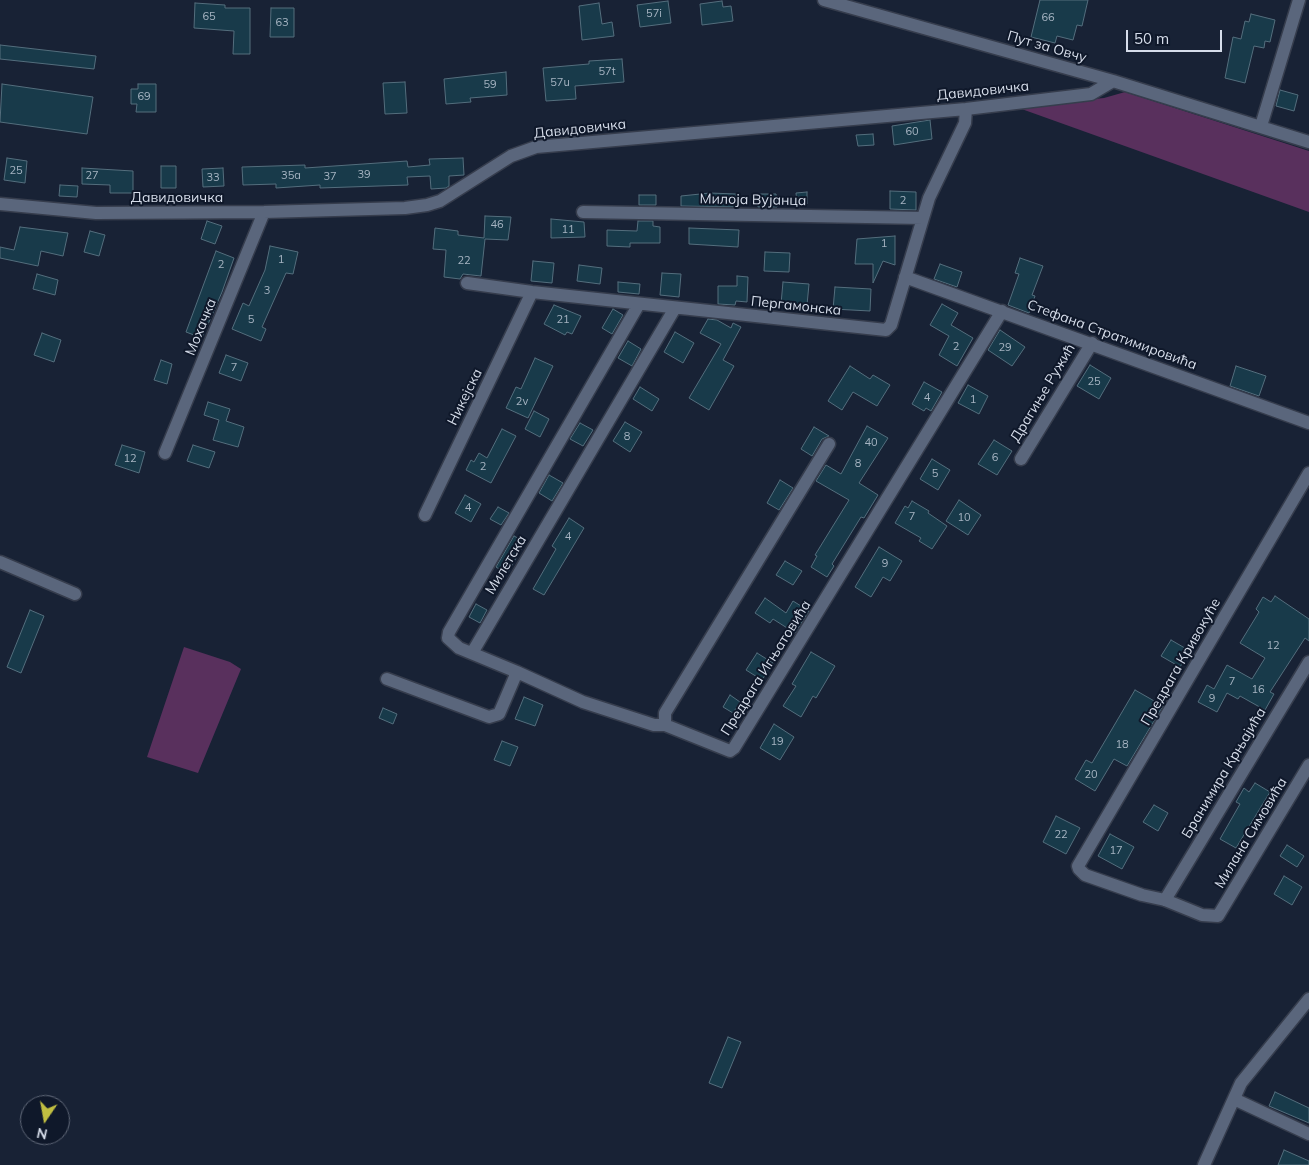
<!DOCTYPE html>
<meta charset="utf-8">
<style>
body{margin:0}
#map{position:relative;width:1309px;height:1165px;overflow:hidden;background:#182235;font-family:Mulish,sans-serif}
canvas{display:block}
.north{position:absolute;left:20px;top:1095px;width:50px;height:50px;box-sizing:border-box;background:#0f182a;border:1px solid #5f6777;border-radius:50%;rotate:192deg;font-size:14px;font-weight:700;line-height:20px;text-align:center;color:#d6ddea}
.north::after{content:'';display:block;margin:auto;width:18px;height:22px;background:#c0be41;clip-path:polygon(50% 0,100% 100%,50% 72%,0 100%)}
.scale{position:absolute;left:1126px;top:30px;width:96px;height:22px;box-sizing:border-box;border:2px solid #d6ddea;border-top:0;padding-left:6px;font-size:15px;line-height:18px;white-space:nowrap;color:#d6ddea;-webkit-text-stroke:4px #0f182a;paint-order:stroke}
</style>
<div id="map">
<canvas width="1309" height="1165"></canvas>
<div class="north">N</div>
<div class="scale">50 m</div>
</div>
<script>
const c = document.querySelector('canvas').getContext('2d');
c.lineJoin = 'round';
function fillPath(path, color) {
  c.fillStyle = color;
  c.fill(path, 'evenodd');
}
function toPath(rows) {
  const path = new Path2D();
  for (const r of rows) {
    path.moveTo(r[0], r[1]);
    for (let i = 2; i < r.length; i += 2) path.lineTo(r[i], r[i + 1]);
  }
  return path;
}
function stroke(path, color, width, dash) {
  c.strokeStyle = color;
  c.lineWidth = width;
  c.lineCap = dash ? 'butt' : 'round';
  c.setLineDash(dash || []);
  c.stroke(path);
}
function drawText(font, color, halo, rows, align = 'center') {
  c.font = font + ' Mulish,sans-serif';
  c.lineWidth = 4;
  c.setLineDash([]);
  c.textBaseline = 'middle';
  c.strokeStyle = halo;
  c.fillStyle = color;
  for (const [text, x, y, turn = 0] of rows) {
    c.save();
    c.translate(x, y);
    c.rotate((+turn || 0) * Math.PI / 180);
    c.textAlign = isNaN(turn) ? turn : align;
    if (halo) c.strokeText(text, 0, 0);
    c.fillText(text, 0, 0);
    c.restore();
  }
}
const green = toPath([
 [1125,92,1309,151,1309,212,1016,107,1104,98],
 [184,647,230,662,241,669,198,773,147,757]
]);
const building = toPath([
 [1040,0,1088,0,1082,26,1077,25,1073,40,1057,36,1055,43,1031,37,1040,0],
 [668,1,671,23,640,27,637,5,668,1],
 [722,1,723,7,731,6,733,21,702,25,700,4,722,1],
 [195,3,225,5,225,8,250,8,250,54,233,54,234,31,194,28,195,3],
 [599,3,602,24,612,22,614,36,582,40,579,6,599,3],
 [271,8,294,8,294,37,270,37,271,8],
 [1251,14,1275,20,1270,42,1265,41,1264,48,1254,46,1245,83,1225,78,1233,37,1241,39,1245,21,1249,22,1251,14],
 [0,45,96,56,94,69,0,59,0,45],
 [622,59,624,82,575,86,576,99,546,101,543,68,589,64,589,61,622,59],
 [506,72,507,95,470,98,471,102,446,104,444,79,506,72],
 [405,82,407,113,385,114,383,83,405,82],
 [2,84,93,97,87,134,0,122,2,84],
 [138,84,156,84,156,112,136,112,137,104,131,104,131,89,138,89,138,84],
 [1280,90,1298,95,1294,111,1276,106,1280,90],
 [930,120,932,139,894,145,892,126,930,120],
 [873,134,874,145,858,146,856,135,873,134],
 [7,158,27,161,25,183,4,180,7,158],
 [463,158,464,175,449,176,449,186,446,188,431,189,430,176,407,177,408,185,320,188,320,185,276,188,276,184,243,185,242,167,305,165,305,168,407,161,408,167,430,165,429,159,463,158],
 [161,166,176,166,176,188,161,188,161,166],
 [82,168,133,171,133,193,110,193,110,185,82,184,82,168],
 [223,168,224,186,203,187,202,169,223,168],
 [60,185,78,186,77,197,59,196,60,185],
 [890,191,916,192,916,210,890,209,890,191],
 [807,192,807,204,797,204,796,193,807,192],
 [710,193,736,194,736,207,681,206,681,196,710,193],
 [758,194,776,194,777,207,758,207,758,194],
 [639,195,656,195,656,205,639,205,639,195],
 [485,216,511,217,508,240,485,239,481,276,463,274,460,279,444,277,446,250,433,249,435,228,458,231,458,235,484,238,485,216],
 [551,219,584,222,585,237,551,238,551,219],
 [207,221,222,226,215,244,201,239,207,221],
 [638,221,653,221,653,226,660,227,660,243,630,243,630,247,607,246,607,230,637,231,638,221],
 [20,227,68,233,63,256,41,251,38,266,0,258,0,247,14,250,20,227],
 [689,228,739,230,738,247,689,244,689,228],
 [90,231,105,235,99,256,84,252,90,231],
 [895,236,895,265,883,261,873,283,873,264,855,264,857,239,895,236],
 [270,246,298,252,293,274,286,273,262,327,266,329,261,341,232,329,243,303,249,306,265,270,270,246],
 [216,251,234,258,222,292,202,338,186,332,216,251],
 [765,252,790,253,789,272,764,271,765,252],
 [1020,258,1043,266,1032,295,1035,296,1029,313,1008,305,1019,274,1015,273,1020,258],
 [533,261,554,263,552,283,531,281,533,261],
 [940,264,962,272,957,287,934,279,940,264],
 [579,265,602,268,600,284,577,281,579,265],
 [662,273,681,274,679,297,660,295,662,273],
 [37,274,58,280,55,295,33,289,37,274],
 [737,276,748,277,747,302,736,301,735,305,718,304,718,286,737,286,737,276],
 [618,282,640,284,639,294,618,292,618,282],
 [783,282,809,284,807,305,781,304,783,282],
 [835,287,871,289,870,311,833,309,835,287],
 [942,304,958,313,951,325,973,338,957,366,939,355,949,336,930,325,942,304],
 [554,305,581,316,572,334,567,332,565,335,544,324,554,305],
 [613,309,623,315,612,334,602,328,613,309],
 [708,319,717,320,731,328,733,323,741,327,723,360,734,366,709,410,689,398,721,344,700,333,708,319],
 [1000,330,1025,347,1012,366,988,350,1000,330],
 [675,332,694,343,683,363,664,352,675,332],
 [42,333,61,340,54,362,34,355,42,333],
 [628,341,641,349,632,366,618,358,628,341],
 [226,355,248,363,241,381,219,373,226,355],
 [535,358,553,366,528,418,506,408,516,387,521,389,535,358],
 [161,360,172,364,167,384,154,380,161,360],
 [1090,365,1111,378,1099,399,1077,386,1090,365],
 [850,366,870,379,873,375,890,385,877,406,853,392,842,410,828,401,850,366],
 [1236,366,1266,376,1259,396,1230,386,1236,366],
 [924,382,942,392,931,411,926,408,924,411,912,404,924,382],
 [968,385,988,396,979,414,958,403,968,385],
 [640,387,659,399,652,411,633,399,640,387],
 [208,402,230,409,226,421,244,427,238,447,213,440,219,420,204,415,208,402],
 [534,411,549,419,540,437,525,429,534,411],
 [625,422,642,432,630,452,613,441,625,422],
 [580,423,593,430,583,446,570,439,580,423],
 [867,426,888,438,859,483,878,495,864,518,861,517,832,564,834,566,827,577,811,567,817,556,815,555,849,500,816,481,826,465,841,474,867,426],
 [814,427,829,436,822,439,812,456,801,449,814,427],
 [502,429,516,436,491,483,466,470,471,460,474,462,479,453,487,458,502,429],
 [994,440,1012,451,997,475,978,464,994,440],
 [122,445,145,452,139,473,115,465,122,445],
 [193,445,215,452,209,468,187,461,193,445],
 [932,459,950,470,938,490,920,479,932,459],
 [549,475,563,483,552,501,539,493,549,475],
 [780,480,793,488,779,510,767,503,780,480],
 [465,495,481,504,471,522,455,513,465,495],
 [959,500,981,515,968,535,946,521,959,500],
 [912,501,929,511,928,513,947,526,932,549,919,541,921,538,895,523,905,506,908,508,912,501],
 [498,507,509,513,501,525,490,519,498,507],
 [569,518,584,528,544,595,533,589,556,549,552,546,569,518],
 [514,536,525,542,507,574,496,567,514,536],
 [879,547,902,561,890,581,883,577,871,597,855,587,879,547],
 [785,561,802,571,793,585,776,575,785,561],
 [1275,596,1309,619,1309,641,1305,638,1270,692,1274,694,1265,710,1240,696,1238,699,1227,693,1217,712,1198,702,1207,685,1214,689,1227,665,1252,679,1265,658,1240,643,1259,612,1256,609,1263,597,1271,602,1275,596],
 [765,598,786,613,793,601,809,611,795,633,773,619,770,623,755,613,765,598],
 [476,604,487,610,480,623,469,617,476,604],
 [30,610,44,616,21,673,7,667,30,610],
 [1171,640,1190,651,1180,667,1161,656,1171,640],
 [811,652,835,666,816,698,813,696,801,717,783,706,796,686,792,684,811,652],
 [757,653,773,663,762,680,746,670,757,653],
 [1135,690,1163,706,1127,766,1114,759,1095,791,1075,779,1086,760,1092,763,1135,690],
 [730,695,740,702,733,713,723,707,730,695],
 [524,697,543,705,535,726,515,719,524,697],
 [383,708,397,714,393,724,379,718,383,708],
 [774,724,794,737,780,760,760,748,774,724],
 [502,741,518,747,510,766,494,760,502,741],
 [1255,783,1270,792,1236,848,1220,839,1240,804,1236,802,1244,788,1249,792,1255,783],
 [1154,805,1168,813,1158,831,1143,822,1154,805],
 [1056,816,1080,828,1066,854,1043,842,1056,816],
 [1110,834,1134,847,1122,869,1098,856,1110,834],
 [1287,845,1304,856,1297,867,1280,856,1287,845],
 [1284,876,1302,887,1292,905,1274,894,1284,876],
 [728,1037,741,1042,722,1088,709,1083,728,1037],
 [1275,1092,1309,1108,1309,1123,1269,1106,1275,1092],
 [1284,1150,1309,1161,1309,1165,1278,1165,1284,1150]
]);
const minor = toPath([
 [824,0,1113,81,1309,142],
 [1261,126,1299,0],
 [0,204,96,213,264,212,405,208,427,205,440,201,511,156,536,147,966,109,1091,94,1113,81],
 [583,212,923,218],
 [905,277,1309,423],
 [467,283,532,292,886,330,891,325,929,198,965,123,966,109],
 [829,444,665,713,665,725,730,751,734,748,1002,311],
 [165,453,264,212],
 [1021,459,1092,343],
 [1309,473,1078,866,1079,869,1085,875,1142,895,1165,900,1202,915,1218,916,1309,765],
 [425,515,532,292],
 [0,562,75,594],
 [472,653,675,308],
 [517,672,583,702,654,725,665,725],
 [387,679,489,717,499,714,517,672,459,648,448,638,449,632,639,304],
 [1165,900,1309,662],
 [1234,1099,1309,1134],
 [1204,1165,1241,1083,1309,999]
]);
const numberNames = [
 ["57i",654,14],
 ["65",209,17],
 ["66",1048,18],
 ["63",282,23],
 ["57t",607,72],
 ["57u",560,83],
 ["59",490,85],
 ["69",144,97],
 ["60",912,132],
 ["25",16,171],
 ["39",364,175],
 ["27",92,176],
 ["35a",291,176],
 ["37",330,177],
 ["33",213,178],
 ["2",903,201],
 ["46",497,225],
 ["11",568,230],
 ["1",884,244],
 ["1",281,260],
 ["22",464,261],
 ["2",221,265],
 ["3",267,291],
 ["5",251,320],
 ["21",563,320],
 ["2",956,347],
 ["29",1005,348],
 ["7",234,368],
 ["25",1094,382],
 ["4",927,398],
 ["1",973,400],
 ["2v",522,402],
 ["8",627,437],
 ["40",871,443],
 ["6",995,458],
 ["12",130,459],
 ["8",858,464],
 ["2",483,467],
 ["5",935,474],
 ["4",468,508],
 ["7",912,517],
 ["10",964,518],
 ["4",568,537],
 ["9",885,564],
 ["12",1273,646],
 ["7",1232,682],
 ["16",1258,690],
 ["9",1212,699],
 ["19",777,742],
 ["18",1122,745],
 ["20",1091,775],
 ["22",1061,835],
 ["17",1116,851]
];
const streetNames = [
 ["Пут за Овчу",1047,47,16],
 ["Давидовичка",983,91,-6],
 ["Давидовичка",580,129,-6],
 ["Давидовичка",177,198],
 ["Милоја Вујанца",753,200,1],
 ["Пергамонска",796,306,6],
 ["Мохачка",201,327,-68],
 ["Стефана Стратимировића",1112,335,20],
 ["Драгиње Ружић",1043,393,-59],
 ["Никејска",465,397,-64],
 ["Милетска",506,565,-59],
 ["Предрага Кривокуће",1181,662,-60],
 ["Предрага Игњатовића",766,668,-58],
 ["Бранимира Крњајића",1224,773,-59],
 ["Милана Симовића",1251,833,-59]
];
fillPath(green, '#59305d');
fillPath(building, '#183a4a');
stroke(building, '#546e7d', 1);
stroke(minor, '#363d4d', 15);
stroke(minor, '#5a667c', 12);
drawText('11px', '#a6b4c2', null, numberNames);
drawText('14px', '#d6ddea', '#0f182a', streetNames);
</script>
